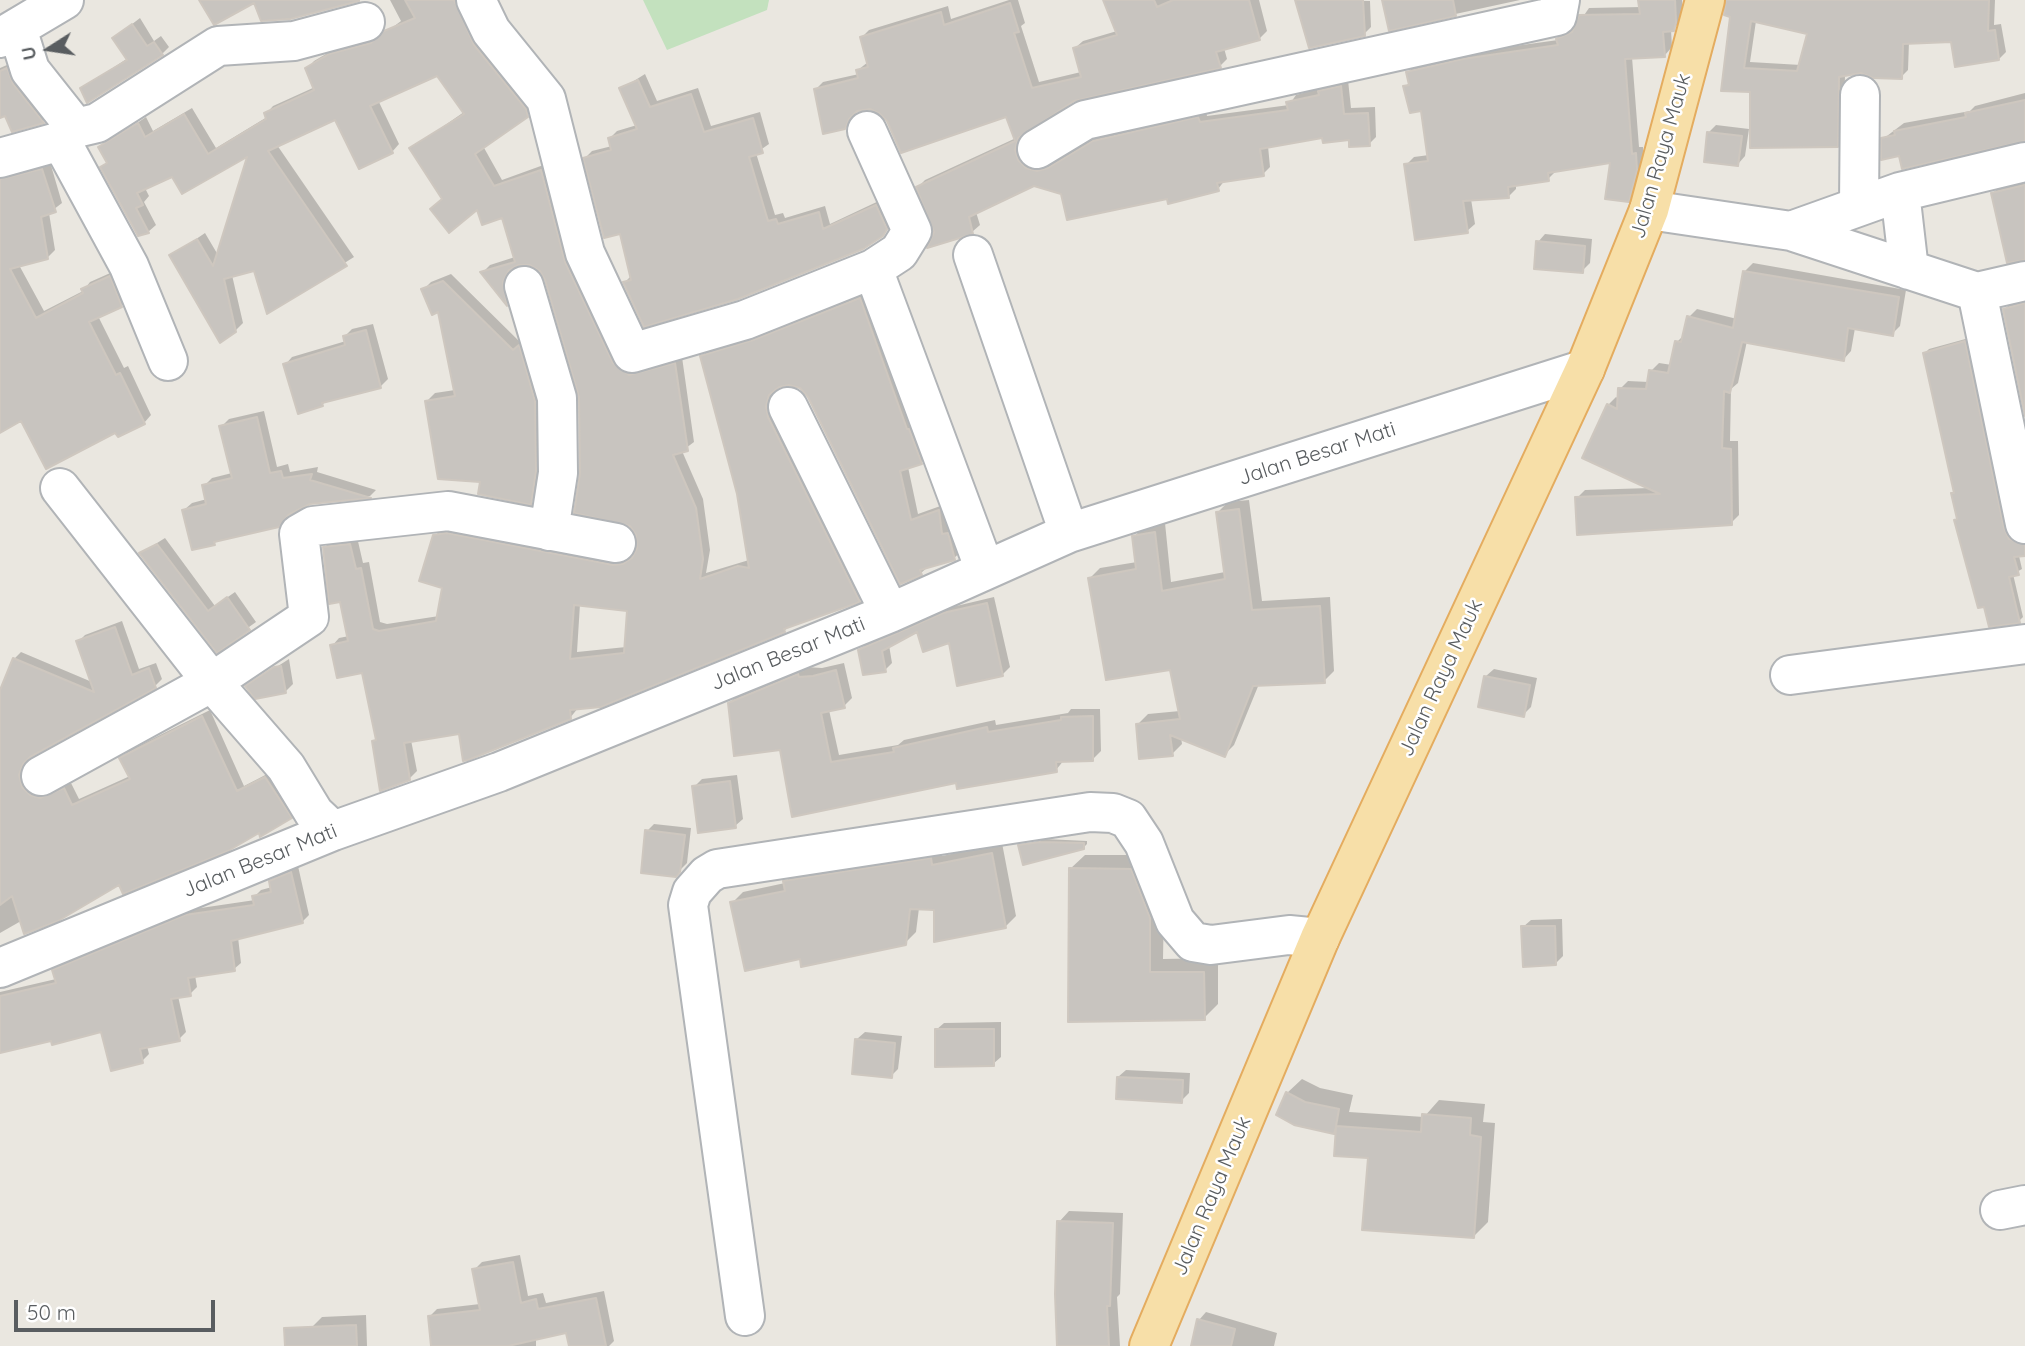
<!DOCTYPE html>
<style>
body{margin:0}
#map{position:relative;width:2025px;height:1346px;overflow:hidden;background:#eae7e0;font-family:Quicksand,sans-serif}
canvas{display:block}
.north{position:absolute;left:14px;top:14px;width:70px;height:70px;-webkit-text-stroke:5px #fff;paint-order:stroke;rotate:258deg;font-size:19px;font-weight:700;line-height:28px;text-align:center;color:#595d60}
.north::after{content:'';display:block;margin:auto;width:24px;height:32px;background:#595d60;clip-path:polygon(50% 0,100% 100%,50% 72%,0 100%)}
.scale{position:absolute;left:14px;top:1300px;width:201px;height:32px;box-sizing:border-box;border:4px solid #595d60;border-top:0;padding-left:9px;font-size:21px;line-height:24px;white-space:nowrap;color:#595d60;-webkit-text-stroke:5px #fff;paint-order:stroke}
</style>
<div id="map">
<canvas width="2025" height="1346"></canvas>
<div class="north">U</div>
<div class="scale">50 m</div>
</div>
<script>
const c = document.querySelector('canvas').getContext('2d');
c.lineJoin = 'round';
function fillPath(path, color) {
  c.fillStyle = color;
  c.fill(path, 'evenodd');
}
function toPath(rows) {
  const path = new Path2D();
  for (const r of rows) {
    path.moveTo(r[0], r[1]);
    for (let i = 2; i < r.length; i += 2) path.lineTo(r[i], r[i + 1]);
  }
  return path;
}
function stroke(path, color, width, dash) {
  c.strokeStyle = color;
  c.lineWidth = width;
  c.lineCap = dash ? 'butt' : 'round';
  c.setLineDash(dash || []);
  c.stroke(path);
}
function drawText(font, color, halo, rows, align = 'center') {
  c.font = font + ' Quicksand,sans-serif';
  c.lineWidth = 5;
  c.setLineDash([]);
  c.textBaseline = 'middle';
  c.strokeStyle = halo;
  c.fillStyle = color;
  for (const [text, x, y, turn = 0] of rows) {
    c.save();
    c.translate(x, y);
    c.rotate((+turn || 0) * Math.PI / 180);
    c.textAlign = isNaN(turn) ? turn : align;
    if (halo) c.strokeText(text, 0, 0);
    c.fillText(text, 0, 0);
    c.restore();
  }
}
const green = toPath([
 [643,0,769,0,767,10,667,50]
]);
const shadow = toPath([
 [390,0,463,0,535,108,483,146,502,180,549,163,626,363,682,357,694,442,682,451,703,499,710,550,706,573,749,560,739,494,702,356,710,349,868,291,929,455,921,463,908,467,918,514,946,504,962,551,954,558,929,566,921,573,809,396,800,387,789,383,776,387,773,398,866,593,859,600,790,625,784,631,578,708,570,718,411,740,417,771,409,779,374,742,377,738,363,671,332,646,339,638,349,636,342,600,324,548,332,540,357,537,363,563,369,562,380,622,387,624,439,616,444,587,435,536,443,528,621,558,632,557,639,548,638,535,582,473,581,397,547,279,541,269,530,263,513,266,509,273,514,296,507,303,483,272,490,265,515,257,503,216,444,199,412,148,464,112,438,74,378,100,399,144,392,152,336,117,277,145,354,257,268,311,255,269,232,275,243,323,235,331,171,256,205,233,218,255,250,154,172,175,145,188,149,196,144,202,156,225,148,232,102,167,108,161,100,148,146,117,153,131,192,108,216,148,267,117,266,114,273,106,315,87,307,69,314,61,338,47,381,36,401,21],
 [580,604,628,609,626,647,577,652],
 [1009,0,1018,0,1025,23,1021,26,1039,82,1081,72,1075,48,1083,41,1117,31,1105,0,1259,0,1267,31,1260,38,1224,48,1227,59,1220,66,1073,99,1024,130,1022,142,1047,164,1102,134,1206,111,1207,116,1289,105,1296,95,1348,80,1351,108,1375,107,1376,137,1369,144,1350,138,1324,136,1268,146,1270,167,1263,174,1225,180,1218,189,1168,197,1062,193,1033,184,976,212,980,225,972,232,936,232,918,187,925,180,1016,138,1007,115,888,121,881,112,870,108,855,111,844,127,816,89,823,82,859,74,858,70,868,62,862,37,869,30,948,6,951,19],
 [1298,0,1370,1,1371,27,1364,34],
 [1389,0,1520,0,1391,28],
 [1639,0,1682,0,1683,14,1681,22,1671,30,1672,47,1665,55,1632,57,1639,147,1643,147,1644,161,1636,192,1628,200,1612,161,1556,171,1548,179,1516,184,1516,189,1508,197,1471,199,1475,224,1467,231,1406,165,1414,157,1429,155,1422,108,1405,87,1410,82,1408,72,1415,65,1472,52,1558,40,1576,27,1589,8,1641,7],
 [1731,0,1995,0,1994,25,2001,24,2006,52,1999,59,1953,40,1909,42,1908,70,1901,77,1861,71,1845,74,1844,138,1837,145,1752,91,1723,89,1734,1],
 [1756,21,1809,33,1801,65,1750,62],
 [140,18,154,41,161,36,169,47,162,54,82,88,128,58,114,38],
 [14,62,50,114,43,121,13,130,6,113,0,116,0,68],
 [645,74,657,101,698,88,711,126,760,112,769,144,756,153,775,215,783,213,785,218,825,206,830,224,883,199,890,227,882,235,625,282,632,275,622,231,585,158,592,151,612,146,610,138,617,131,637,125,621,89],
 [2025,93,2025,139,1900,154,1883,139,1904,123,1970,111,1975,106],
 [1716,125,1749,129,1745,156,1738,164,1709,132],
 [50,162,62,203,49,213,55,250,48,257,19,265,44,311,83,291,90,282,117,270,129,298,121,306,98,316,124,368,128,366,151,415,144,423,116,430,22,419,0,426,0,170],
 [2025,178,2025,259,1993,193,2001,185],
 [1545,234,1592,239,1590,263,1582,271,1538,242],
 [1753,263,1906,290,1900,326,1892,334,1855,328,1851,351,1843,360,1747,341,1738,383,1731,389,1730,441,1738,441,1739,515,1731,523,1577,498,1585,490,1650,488,1608,405,1616,397,1619,399,1620,389,1628,381,1649,382,1651,371,1659,363,1672,365,1677,342,1685,334,1689,317,1697,309,1737,319,1745,271],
 [451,274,522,344,542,393,538,495,530,503,482,480,427,401,435,393,455,390,439,310,423,290,431,282],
 [2025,297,2025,407,2005,309,2013,301],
 [373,324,388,379,380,387,327,400,322,405,285,365,292,357,346,341,345,336,352,329],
 [1969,338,2022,569,2013,574,2023,617,2019,621,1959,518,1925,353,1929,349],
 [264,411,277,467,288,464,290,472,318,467,317,472,376,490,370,496,310,503,214,543,184,510,192,503,207,499,204,486,212,478,232,473,221,427,229,419],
 [1249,500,1262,601,1330,597,1334,671,1324,681,1259,684,1234,745,1224,755,1181,737,1182,744,1172,754,1138,724,1148,714,1180,711,1171,668,1090,578,1100,568,1137,562,1134,537,1144,526,1165,523,1171,582,1225,572,1218,512,1228,502],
 [165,538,215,606,235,592,256,622,217,650,141,553],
 [994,597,1010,667,1002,675,950,641,918,629,889,645,892,663,885,670,860,650,868,643,952,607],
 [122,621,139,669,156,663,162,679,155,686,29,756,26,768,50,791,71,783,79,799,130,776,121,758,128,751,210,710,244,786,273,771,298,810,291,817,260,830,21,921,0,933,0,694,14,659,21,652,92,682,78,642,85,635],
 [289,659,293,684,285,692,247,686],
 [844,663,852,698,844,706,829,710,839,755,898,745,904,740,995,720,996,725,1068,713,1071,709,1100,709,1101,751,1093,759,1064,760,1056,770,957,781,794,815,782,748,729,703,738,695,806,667,822,668],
 [1494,669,1537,678,1531,707,1523,715,1486,676],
 [737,775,743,819,735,826,694,787,702,779],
 [654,824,691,828,687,863,675,875,647,831],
 [1045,839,1087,841,1087,844,1084,847,1020,846],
 [1002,843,1016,916,1005,927,936,909,919,908,916,932,905,943,801,957,732,903,743,892,785,883,796,871,942,848,942,856],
 [1085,855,1145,855,1164,903,1163,959,1218,958,1218,1004,1204,1018,1070,1020,1070,869],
 [298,866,309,915,303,921,238,937,241,963,234,969,195,975,197,987,190,994,178,996,186,1032,179,1039,147,1046,149,1054,142,1061,103,1030,0,1051,0,992,56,979,54,971,61,964,194,909,255,900,254,897,261,890,272,887,271,882,278,875],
 [1562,919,1563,956,1555,964,1523,927,1531,920],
 [1001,1022,1001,1057,993,1064,936,1030,944,1023],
 [865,1032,902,1036,898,1069,891,1076,857,1039],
 [1126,1070,1190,1073,1189,1093,1181,1101,1118,1077],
 [1302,1079,1320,1088,1353,1095,1349,1112,1424,1117,1439,1100,1485,1104,1483,1122,1495,1123,1488,1222,1473,1237,1337,1129,1334,1132,1287,1093],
 [1069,1211,1123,1213,1120,1294,1117,1297,1120,1346,1059,1346,1059,1222],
 [520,1255,528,1296,543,1293,546,1303,604,1291,614,1341,609,1346,570,1346,567,1330,536,1338,536,1346,433,1346,430,1316,437,1309,480,1304,474,1270,482,1262],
 [1206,1312,1277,1333,1274,1346,1193,1346,1199,1320],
 [366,1315,367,1346,312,1346,311,1328,322,1317]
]);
const building = toPath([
 [199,0,359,0,359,1,290,19,261,21,254,3,214,25,199,0],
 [405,0,454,0,474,45,526,109,528,117,475,154,494,186,541,170,565,262,613,363,629,375,675,363,688,451,673,455,696,508,703,559,700,579,738,566,749,568,737,494,700,356,753,340,860,298,907,429,909,429,922,464,900,471,911,520,939,510,942,534,948,533,955,560,920,570,922,575,900,584,808,397,800,388,789,385,779,387,769,395,766,406,768,417,860,602,784,629,785,632,601,707,570,710,571,719,468,760,463,761,459,734,404,743,410,780,380,791,372,741,376,740,362,673,337,678,330,645,348,641,340,602,329,604,323,547,350,544,356,569,361,568,373,629,379,631,436,621,442,588,419,581,433,535,447,533,613,565,623,564,632,558,637,548,636,535,630,526,574,513,580,473,579,397,545,280,540,271,530,265,518,265,509,270,503,282,507,306,480,272,515,262,502,218,482,225,477,210,449,233,430,209,442,199,409,148,464,114,437,76,370,106,393,153,359,169,335,120,268,151,347,266,267,314,254,271,224,279,236,332,220,343,169,255,197,239,213,266,247,157,182,194,172,177,137,193,143,205,136,208,149,233,138,236,100,167,107,163,98,147,138,123,145,137,184,114,208,154,266,119,264,113,314,90,305,68,329,54,371,43,384,31,415,18,405,0],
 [574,605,627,611,624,653,570,659,574,605],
 [1103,0,1154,0,1157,7,1173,0,1249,0,1260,40,1216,52,1221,68,1074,101,1018,138,1015,150,1018,160,1026,168,1037,171,1048,168,1093,141,1198,117,1200,122,1288,110,1286,102,1319,95,1318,91,1341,86,1344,114,1368,113,1370,146,1349,147,1349,140,1323,143,1322,138,1260,149,1264,176,1217,183,1219,191,1168,204,1167,199,1067,220,1061,194,1034,186,969,217,973,234,927,248,934,232,916,187,1015,141,1006,117,901,153,887,121,880,114,870,109,857,111,849,119,845,129,823,134,814,89,858,78,856,70,868,67,860,37,941,12,944,25,1010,3,1019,32,1014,33,1032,88,1081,77,1073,48,1117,35,1103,0],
 [1295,0,1363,0,1365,36,1309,48,1295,0],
 [1382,0,1453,0,1456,16,1389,31,1382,0],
 [1638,0,1675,0,1676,22,1674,31,1663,32,1665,57,1625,59,1632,154,1636,153,1637,170,1629,202,1605,199,1610,163,1548,173,1549,181,1508,187,1509,198,1463,201,1468,233,1415,240,1404,164,1428,161,1421,111,1410,113,1403,86,1409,85,1406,72,1463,59,1558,45,1556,39,1572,32,1579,15,1640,14,1638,0],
 [1726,0,1989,0,1988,31,1995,30,1999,60,1955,67,1951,42,1903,44,1902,79,1873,78,1861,73,1839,77,1838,147,1750,148,1750,92,1721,91,1730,17,1724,15,1726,0],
 [1751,21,1807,34,1797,71,1744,68,1751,21],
 [132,24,147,46,154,42,163,55,87,103,80,88,127,60,112,38,132,24],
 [7,68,13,84,44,123,12,132,5,116,0,118,0,71,7,68],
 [638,80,650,107,691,94,704,132,753,118,763,153,749,157,768,221,776,219,778,224,819,212,823,229,876,205,887,229,883,236,863,249,738,299,644,327,623,282,631,280,620,234,604,238,583,158,611,150,608,138,637,129,619,88,638,80],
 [2025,100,2025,141,1902,169,1899,156,1881,160,1881,138,1895,135,1894,131,1966,117,1965,113,2025,100],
 [1707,132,1742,136,1738,166,1704,162,1707,132],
 [42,169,56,212,41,217,48,259,10,269,36,318,83,293,81,289,110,276,122,307,89,322,116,375,120,373,145,424,118,437,115,433,46,469,21,421,0,433,0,179,42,169],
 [2025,185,2025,260,2007,263,1991,193,2025,185],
 [1536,241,1585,246,1583,273,1534,269,1536,241],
 [1743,271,1899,297,1893,336,1848,328,1844,361,1742,342,1730,393,1724,391,1722,448,1731,449,1732,525,1577,535,1575,497,1660,494,1582,458,1607,404,1617,409,1618,388,1646,389,1649,370,1668,373,1675,341,1681,342,1687,316,1733,328,1743,271],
 [443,281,513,350,519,345,535,401,536,471,531,505,478,494,480,482,438,479,425,401,455,396,438,312,432,315,421,289,443,281],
 [2025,303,2025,416,2003,309,2025,303],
 [366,330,381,388,322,403,323,406,298,414,283,364,345,345,343,336,366,330],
 [1965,341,2004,528,2009,539,2025,545,2025,556,2014,557,2019,575,2009,577,2020,623,1989,627,1984,607,1978,608,1954,520,1957,519,1951,493,1954,493,1923,353,1965,341],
 [257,417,270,473,281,471,283,478,312,474,310,480,371,498,310,504,288,515,279,527,214,542,215,545,192,550,182,510,206,504,202,485,232,478,219,426,257,417],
 [1239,509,1252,610,1320,606,1325,683,1253,686,1225,757,1170,735,1173,756,1139,759,1136,724,1180,719,1170,670,1106,680,1088,578,1136,569,1132,536,1155,532,1162,591,1225,579,1216,512,1239,509],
 [157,544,208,611,227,597,250,630,217,653,139,553,157,544],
 [987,603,1003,676,957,686,949,643,923,652,917,632,882,651,886,672,863,675,858,650,943,613,987,603],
 [115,627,132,675,149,668,156,688,30,757,23,764,19,775,22,787,30,795,40,798,64,788,72,805,130,779,119,758,202,716,237,791,265,777,292,818,260,837,259,833,228,851,123,894,119,885,58,921,24,934,12,896,0,905,0,690,13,658,94,692,76,641,115,627],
 [281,666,286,693,255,699,245,686,274,667,281,666],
 [836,670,845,708,821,713,831,762,894,752,893,748,987,727,988,732,1061,720,1061,717,1093,716,1093,761,1056,762,1057,772,957,789,956,783,792,817,780,750,734,756,728,703,798,674,799,677,813,676,836,670],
 [1484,676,1530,685,1524,717,1478,707,1484,676],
 [730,781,736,828,698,833,692,786,730,781],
 [645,830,685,835,680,872,676,877,641,873,645,830],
 [1040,842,1084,843,1084,849,1023,865,1018,845,1040,842],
 [992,853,1006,928,934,942,934,910,910,909,906,945,801,967,800,959,745,971,730,902,785,891,783,881,931,858,932,865,992,853],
 [1069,868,1131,869,1150,918,1150,972,1204,972,1205,1020,1068,1022,1069,868],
 [291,872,303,923,231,941,235,971,188,978,191,996,171,999,180,1041,140,1049,143,1063,111,1071,101,1032,52,1045,51,1041,0,1053,0,996,56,983,52,970,185,915,254,905,252,896,271,892,269,881,291,872],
 [1521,926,1555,926,1556,965,1523,967,1521,926],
 [935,1029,994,1029,994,1066,935,1067,935,1029],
 [855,1039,895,1043,892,1078,852,1074,855,1039],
 [1117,1077,1183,1080,1182,1103,1116,1099,1117,1077],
 [1286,1092,1305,1102,1339,1109,1336,1126,1421,1132,1422,1114,1471,1118,1470,1135,1481,1137,1474,1238,1362,1230,1368,1158,1334,1156,1336,1127,1334,1134,1294,1125,1276,1115,1286,1092],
 [1057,1221,1113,1223,1110,1306,1107,1306,1109,1346,1057,1346,1055,1294,1057,1221],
 [513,1262,521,1303,536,1299,538,1309,596,1298,606,1346,569,1346,566,1333,508,1346,431,1346,428,1316,480,1310,472,1269,513,1262],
 [1197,1319,1235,1329,1231,1346,1191,1346,1197,1319],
 [356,1325,357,1346,285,1346,284,1328,356,1325]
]);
const minor = toPath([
 [476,0,491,31,546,99,585,253,632,353,745,320,873,269,899,252,912,231,867,131],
 [17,28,30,70,76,128,61,141,129,266,168,361],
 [0,38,64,0],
 [76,128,97,123,218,46,294,41,365,22],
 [1037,149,1085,120,1557,16,1560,0],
 [0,158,61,141],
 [1900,192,1909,270],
 [1859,204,1860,95],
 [1649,210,1791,231,1977,292,2025,281],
 [1791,231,1900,192,2025,162],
 [973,255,1069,533],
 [873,269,985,570],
 [524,286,557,398,558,473,549,531],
 [1977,292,2025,524],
 [788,407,890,613],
 [60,488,212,682,286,767,314,813,333,831],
 [1790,675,2025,644],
 [41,776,212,682,309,617,299,534,313,526,448,511,616,543],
 [0,968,333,831,499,772,890,613,1069,533,1585,369],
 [2000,1210,2025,1205],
 [745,1316,688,905,692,892,707,875,717,869,1090,812,1113,813,1128,819,1144,843,1175,921,1193,942,1211,945,1289,935,1320,938]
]);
const major = toPath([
 [1149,1346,1320,938,1585,369,1649,210,1705,0]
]);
const streetNames = [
 ["Jalan Raya Mauk",1661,156,-74],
 ["Jalan Besar Mati",1317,454,-18],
 ["Jalan Besar Mati",788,654,-22],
 ["Jalan Raya Mauk",1441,678,-65],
 ["Jalan Besar Mati",260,861,-22],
 ["Jalan Raya Mauk",1212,1196,-67]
];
fillPath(green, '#c3e1be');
fillPath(shadow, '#0003');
fillPath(building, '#c8c4bf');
stroke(building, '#cec7bf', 2);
stroke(minor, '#b1b4b7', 42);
stroke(major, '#e4ac5f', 42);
stroke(minor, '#fff', 38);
stroke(major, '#f7dfa8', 38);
drawText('21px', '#595d60', '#fff', streetNames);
</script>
